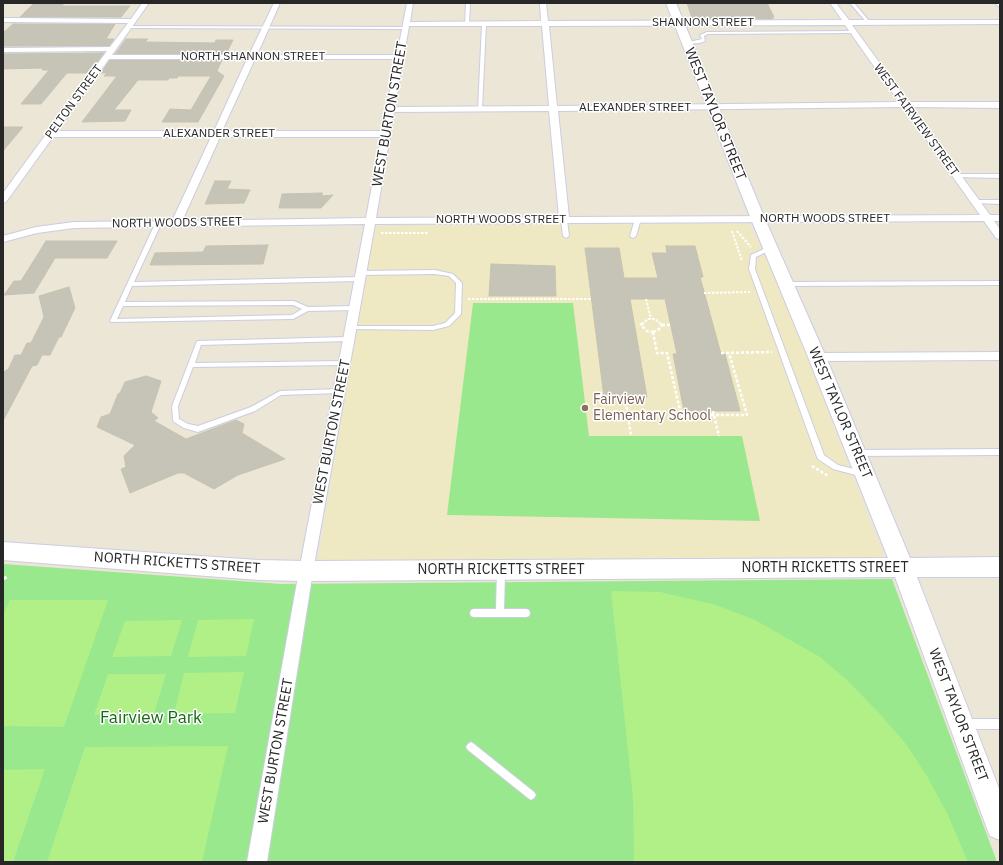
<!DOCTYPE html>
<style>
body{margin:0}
#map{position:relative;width:1003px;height:865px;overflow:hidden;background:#ebe6d6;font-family:"IBM Plex Sans",sans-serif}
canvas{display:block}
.frame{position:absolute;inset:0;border:4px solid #272727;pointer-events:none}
</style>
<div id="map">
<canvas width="1003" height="865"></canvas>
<div class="frame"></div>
</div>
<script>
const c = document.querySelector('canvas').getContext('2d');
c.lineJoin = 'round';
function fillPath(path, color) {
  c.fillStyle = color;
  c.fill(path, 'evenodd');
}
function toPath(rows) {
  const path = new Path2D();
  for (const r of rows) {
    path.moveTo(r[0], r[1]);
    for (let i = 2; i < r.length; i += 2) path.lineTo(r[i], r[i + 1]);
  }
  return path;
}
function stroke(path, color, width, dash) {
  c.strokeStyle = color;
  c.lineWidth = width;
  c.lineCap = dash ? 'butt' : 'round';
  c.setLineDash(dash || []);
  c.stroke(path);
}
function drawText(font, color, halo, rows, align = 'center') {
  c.font = font + ' "IBM Plex Sans",sans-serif';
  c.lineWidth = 3;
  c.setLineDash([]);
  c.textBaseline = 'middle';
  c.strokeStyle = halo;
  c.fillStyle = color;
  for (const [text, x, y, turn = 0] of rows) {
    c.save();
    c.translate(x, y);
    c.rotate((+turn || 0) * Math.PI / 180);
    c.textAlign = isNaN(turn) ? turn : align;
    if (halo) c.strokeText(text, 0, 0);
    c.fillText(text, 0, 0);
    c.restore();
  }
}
const education = toPath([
 [746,224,769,256,884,559,318,562,373,226]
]);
const green = toPath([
 [473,303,573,303,589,436,742,436,760,521,447,515],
 [3,564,281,584,892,579,997,862,3,862]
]);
const pitch = toPath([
 [611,591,660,592,716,605,755,620,820,657,846,679,880,714,906,744,927,776,948,815,968,862,634,862,633,798],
 [10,600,108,600,64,727,3,726,3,615],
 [254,619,246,656,188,657,198,620],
 [182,620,171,656,112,657,125,621],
 [244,672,235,713,174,714,184,673],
 [108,674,166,674,154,714,94,715],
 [228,746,202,862,47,862,85,747],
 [45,769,13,862,3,862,3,770]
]);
const building = toPath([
 [34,3,64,3,62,6,130,6,121,17,20,17,34,3],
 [687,3,767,3,774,17,772,17,773,19,692,18,687,3],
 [13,24,115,24,106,39,114,39,109,46,3,46,3,33,13,24],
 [126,39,148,39,145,42,215,43,216,40,233,40,226,54,115,54,126,39],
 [3,53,3,54,104,53,89,73,67,73,41,104,21,104,49,70,42,70,43,68,3,69,3,53],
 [110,60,222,60,217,71,224,76,198,122,162,122,170,109,191,110,211,76,178,76,177,78,169,78,168,80,138,80,114,110,131,110,125,121,82,122,117,76,104,76,107,73,101,73,110,60],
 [3,127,23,127,3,151,3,127],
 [215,181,231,181,227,189,250,190,244,203,205,204,215,181],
 [322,193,322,196,333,195,321,208,279,208,282,194,322,193],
 [46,241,117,241,107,258,55,258,34,293,4,295,14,281,21,281,46,241],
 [268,245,263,264,150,265,155,253,203,252,206,246,268,245],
 [666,246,695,246,703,277,700,277,721,354,725,354,740,411,684,411,673,354,677,354,665,299,630,299,647,397,604,397,585,248,619,248,624,278,658,278,652,253,667,253,666,246],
 [491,264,555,266,556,296,489,296,491,264],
 [69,287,75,308,61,337,59,337,50,355,42,355,37,365,32,366,3,421,3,374,6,370,8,370,15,355,21,355,27,343,31,343,44,317,39,296,69,287],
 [146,376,161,381,151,412,158,418,154,421,186,439,236,420,244,424,242,433,285,459,238,475,214,489,184,473,178,473,130,493,121,469,126,467,124,456,135,445,97,427,101,417,110,414,118,394,120,393,125,382,146,376]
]);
const pathFar2 = toPath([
 [732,231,742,261],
 [737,231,751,247],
 [381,233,428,233],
 [704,293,750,292],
 [468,299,592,299],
 [646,299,651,319],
 [642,324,648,319,655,319,661,324]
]);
const pathFar1 = toPath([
 [643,323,641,325,647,331,653,332],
 [662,325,670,325],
 [653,332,657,353,667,353,681,415,747,415,729,353],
 [653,332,658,330,662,325,660,323],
 [721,353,772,352],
 [625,397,631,436],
 [713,411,719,436],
 [812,466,828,476]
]);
const path = toPath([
 [3,579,7,577]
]);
const lane = toPath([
 [466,3,470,3,469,24,467,25,465,24,466,3],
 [850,3,854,3,870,22,870,24,868,24,850,3],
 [484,23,486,24,482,109,480,110,478,109,482,24,484,23],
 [128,26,405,27,407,28,405,29,127,28,127,26,128,26],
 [854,31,855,31,855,33,708,34,704,36,705,41,700,43,687,44,685,43,702,39,700,35,707,32,854,31],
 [957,174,1000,174,1000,178,955,177,955,175,957,174],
 [976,200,1000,200,1000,204,974,203,974,201,976,200],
 [638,217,641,219,636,236,633,238,631,237,630,236,635,219,638,217],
 [564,218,567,220,569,236,566,238,563,236,561,220,564,218],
 [158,222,161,224,134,282,360,277,363,279,360,281,132,286,125,302,294,301,308,307,355,306,358,308,355,310,308,311,293,319,111,322,110,321,155,224,158,222],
 [293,305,302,309,292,315,117,319,123,306,293,305],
 [770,246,772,247,772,249,756,257,755,269,824,455,838,465,866,472,867,474,866,476,863,477,833,469,818,459,817,457,749,269,751,255,770,246],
 [435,270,453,274,462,283,461,314,449,326,433,330,349,329,348,328,349,327,351,326,433,326,445,323,455,313,456,283,449,276,435,274,361,275,358,273,361,271,435,270],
 [1000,281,1000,285,785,286,782,284,785,282,1000,281],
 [349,337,352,339,349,341,201,345,195,363,345,361,348,363,345,365,193,367,178,406,179,419,188,424,198,426,251,407,280,391,340,389,343,391,340,393,281,395,255,411,198,432,184,428,174,422,173,420,172,406,197,341,349,337],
 [1000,449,1000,455,857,456,854,455,853,453,854,451,857,450,1000,449],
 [501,567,504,568,505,571,504,609,526,609,529,610,530,613,529,616,526,617,474,617,471,616,470,613,471,610,474,609,496,609,497,571,498,568,501,567],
 [966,719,1000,719,1000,729,966,729,963,727,961,724,963,721,966,719],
 [471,742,474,744,534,792,536,795,534,798,531,800,528,798,468,750,466,747,468,744,471,742]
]);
const street = toPath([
 [142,3,149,3,112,55,249,55,274,3,280,3,257,55,397,55,407,3,413,3,410,22,541,21,540,3,546,3,548,21,842,20,830,3,836,3,849,20,1000,20,1000,24,852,25,908,102,1000,102,1000,108,911,107,990,215,1000,215,1000,221,994,221,1000,229,1000,239,996,238,984,221,375,224,313,571,267,862,247,862,299,571,365,224,74,228,37,233,3,242,3,236,36,227,74,222,172,221,211,137,53,137,6,202,3,203,3,193,107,51,3,52,3,48,110,47,128,23,3,22,3,18,131,19,142,3],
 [845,25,899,102,557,106,549,26,845,25],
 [409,26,542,26,549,106,395,107,409,26],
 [109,59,247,59,214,131,57,131,109,59],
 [255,59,396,59,382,131,222,131,255,59],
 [903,107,980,215,569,217,558,111,903,107],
 [549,111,559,217,376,218,394,112,549,111],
 [220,137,381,137,366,218,182,221,220,137],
 [995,3,1000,3,1000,7,998,6,995,3],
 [1000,352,1000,360,817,361,813,360,811,357,813,354,817,353,1000,352]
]);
const secondary = toPath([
 [666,3,676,3,765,219,826,357,910,558,1000,557,1000,577,917,577,1000,791,1000,840,990,836,986,826,895,577,306,581,258,580,3,560,3,542,258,560,306,561,888,558,808,357,751,219,666,3]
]);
const markers = [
 [585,408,4,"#8d6e63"]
];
const farStreetnames = [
 ["SHANNON STREET",703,23],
 ["NORTH SHANNON STREET",253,57],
 ["PELTON STREET",74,102,-54],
 ["ALEXANDER STREET",635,108],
 ["WEST FAIRVIEW STREET",916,120,54],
 ["ALEXANDER STREET",219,134],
 ["NORTH WOODS STREET",825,219],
 ["NORTH WOODS STREET",501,220],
 ["NORTH WOODS STREET",177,223,-1]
];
const streetNames = [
 ["WEST BURTON STREET",390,114,-80],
 ["WEST TAYLOR STREET",715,114,68],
 ["WEST TAYLOR STREET",840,413,67],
 ["WEST BURTON STREET",332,432,-79],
 ["NORTH RICKETTS STREET",177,563,4],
 ["NORTH RICKETTS STREET",825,568],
 ["NORTH RICKETTS STREET",501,570],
 ["WEST TAYLOR STREET",958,715,69],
 ["WEST BURTON STREET",276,751,-80]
];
const educationNames = [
 ["Fairview",593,400],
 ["Elementary School",593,416]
];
const nearParknames = [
 ["Fairview Park",151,718]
];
fillPath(education, '#efe9c3');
fillPath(green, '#9ae88d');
fillPath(pitch, '#b0f087');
fillPath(building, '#c6c3b7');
stroke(building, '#c6c3b0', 1);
stroke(lane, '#cccce2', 2);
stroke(street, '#cccce2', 2);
stroke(secondary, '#cccce2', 2);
stroke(pathFar2, '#fff', 2, [2.5, 1.5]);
stroke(pathFar1, '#fff', 2.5, [3, 2]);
stroke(path, '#fff', 3, [4, 2.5]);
fillPath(lane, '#fff');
fillPath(street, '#fff');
fillPath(secondary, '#fff');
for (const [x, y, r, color] of markers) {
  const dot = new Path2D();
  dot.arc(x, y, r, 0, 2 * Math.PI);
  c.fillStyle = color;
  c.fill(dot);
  stroke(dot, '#fff', 1.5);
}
drawText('12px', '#272727', '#fff', farStreetnames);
drawText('14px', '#272727', '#fff', streetNames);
drawText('14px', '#785e54', '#fff', educationNames, 'left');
drawText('17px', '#146813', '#fff', nearParknames);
</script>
